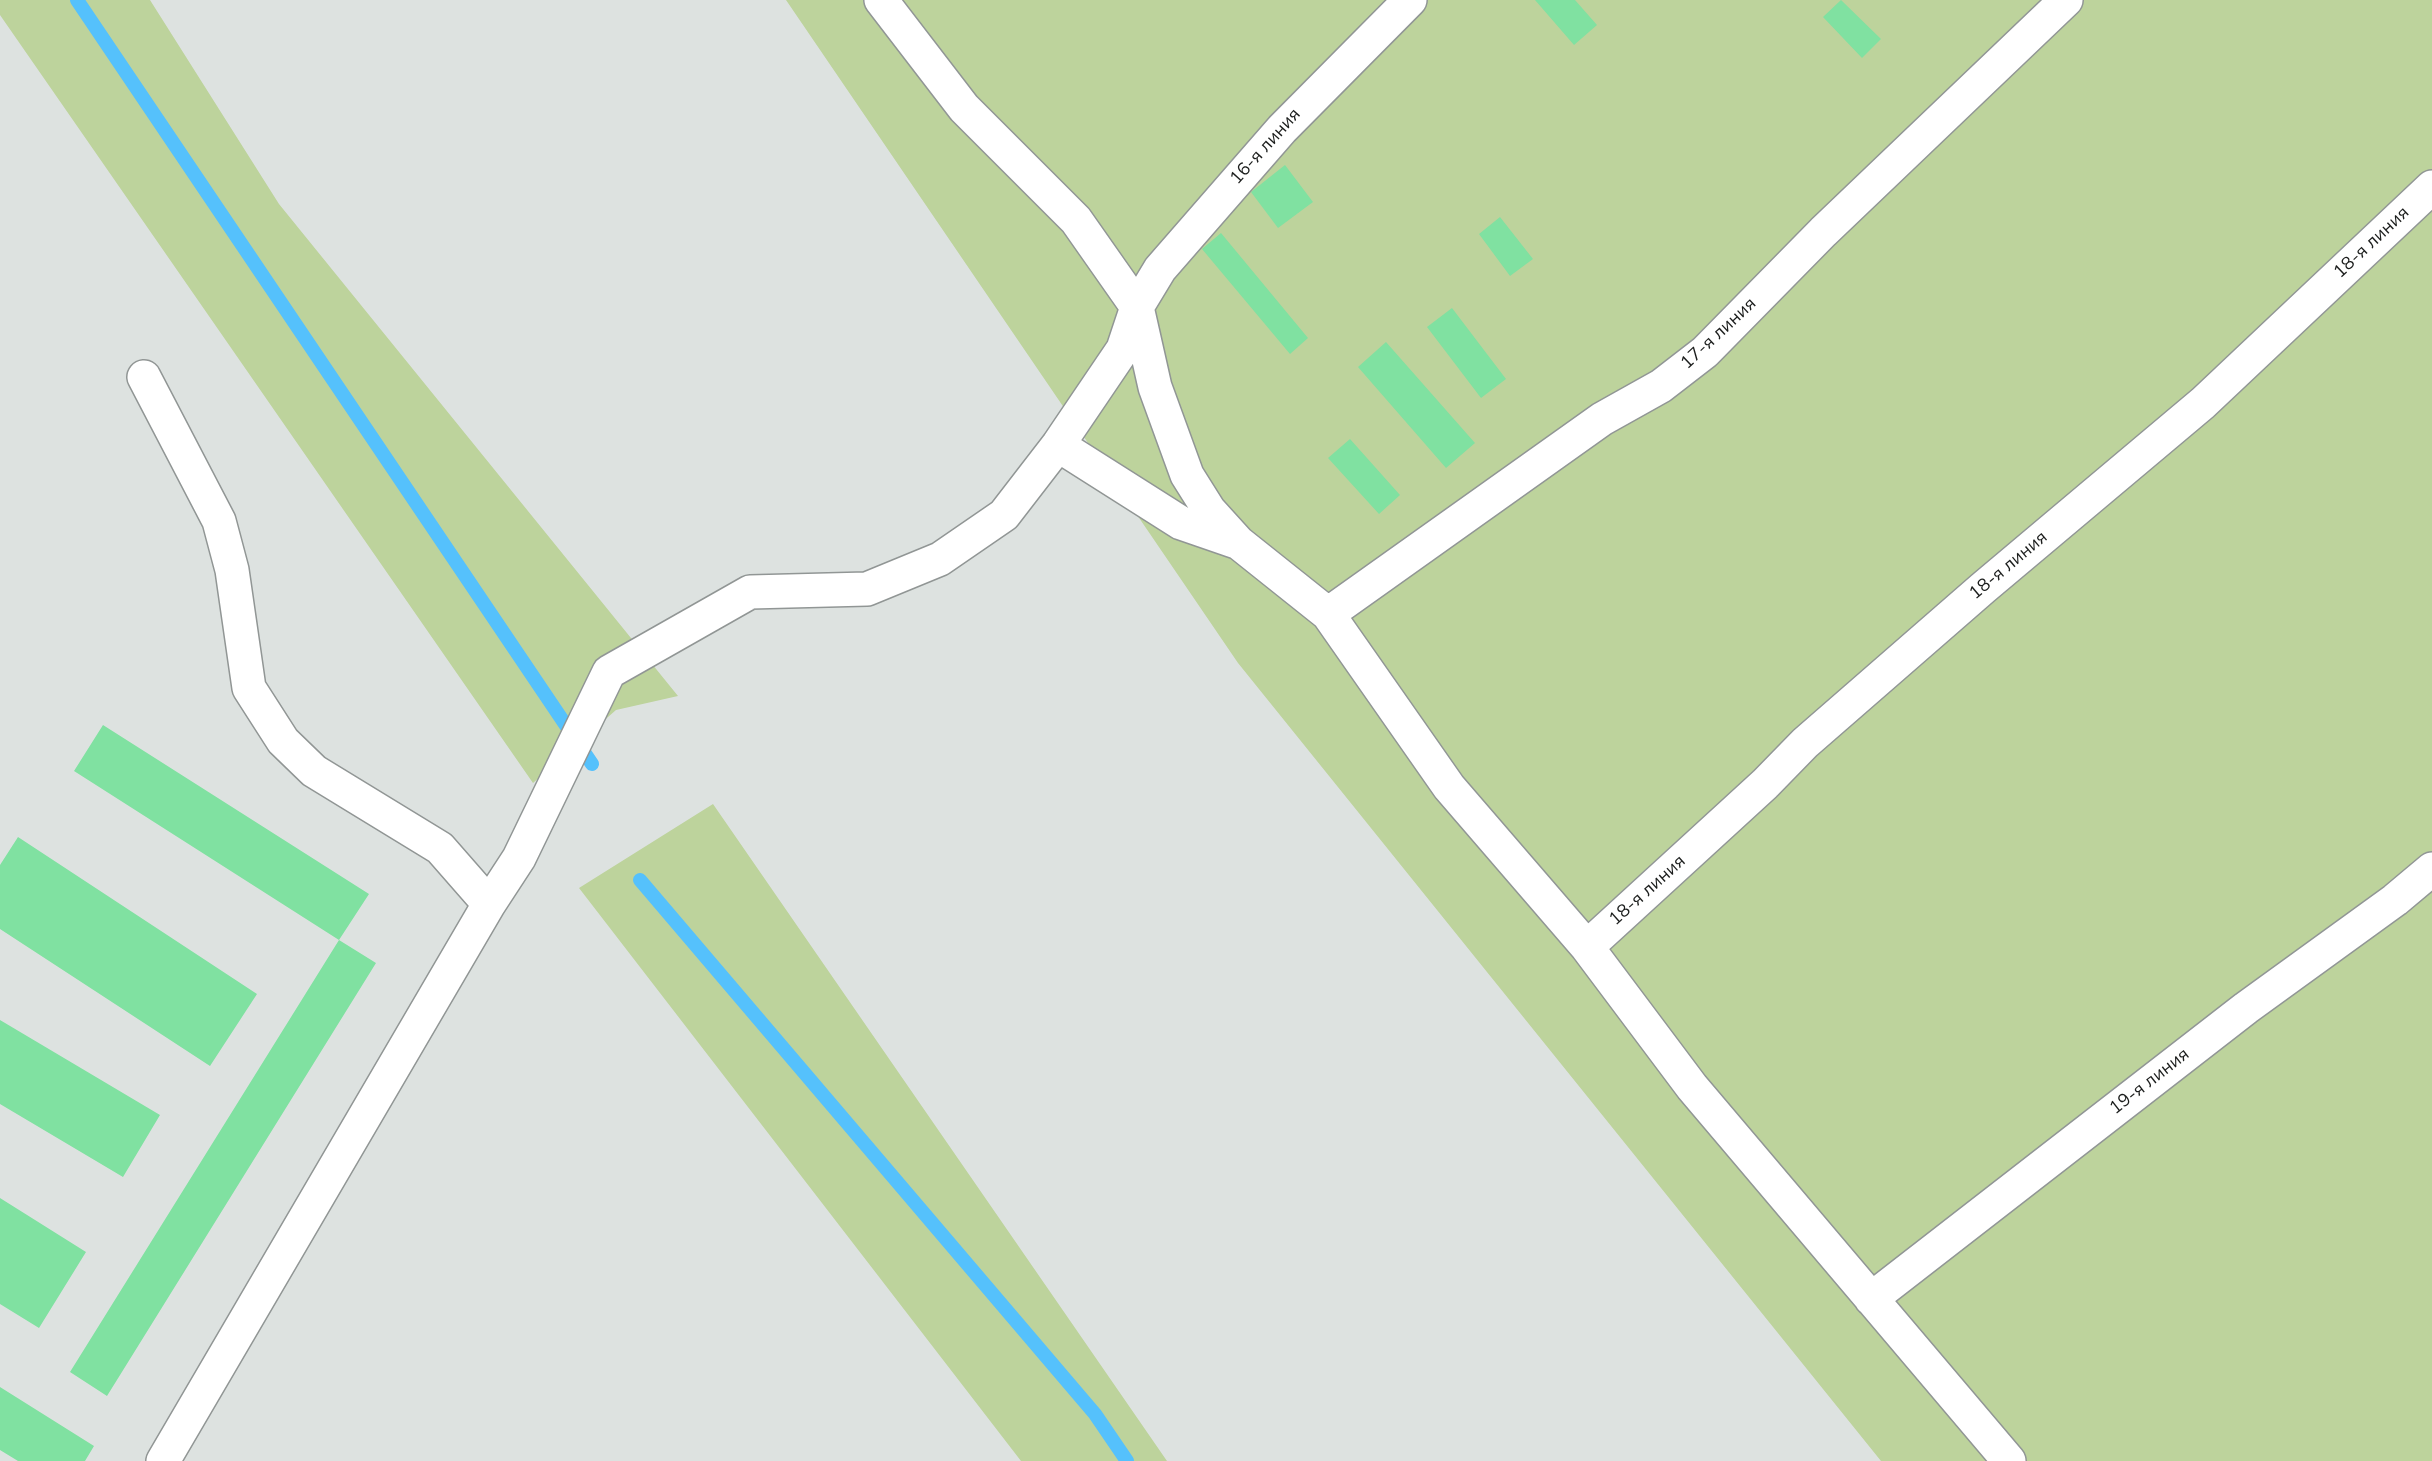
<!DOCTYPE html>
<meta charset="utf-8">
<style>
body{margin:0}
canvas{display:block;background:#dde2e0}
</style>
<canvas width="2432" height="1461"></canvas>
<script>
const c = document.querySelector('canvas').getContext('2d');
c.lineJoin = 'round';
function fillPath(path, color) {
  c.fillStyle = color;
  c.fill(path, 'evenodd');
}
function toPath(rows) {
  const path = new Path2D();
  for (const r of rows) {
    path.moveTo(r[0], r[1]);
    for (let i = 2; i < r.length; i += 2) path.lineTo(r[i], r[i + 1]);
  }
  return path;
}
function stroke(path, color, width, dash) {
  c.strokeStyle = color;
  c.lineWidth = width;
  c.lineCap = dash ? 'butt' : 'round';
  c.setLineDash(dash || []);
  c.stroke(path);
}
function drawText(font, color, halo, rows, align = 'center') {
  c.font = font + ' "Nunito Sans",sans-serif';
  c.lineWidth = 4.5;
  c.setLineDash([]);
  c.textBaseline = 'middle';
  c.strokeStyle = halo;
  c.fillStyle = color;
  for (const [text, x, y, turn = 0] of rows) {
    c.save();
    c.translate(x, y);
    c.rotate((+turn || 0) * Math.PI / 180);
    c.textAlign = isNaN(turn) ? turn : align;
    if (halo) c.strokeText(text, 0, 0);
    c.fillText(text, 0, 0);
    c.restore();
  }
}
const green = toPath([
 [0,0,150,0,279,204,678,696,616,710,533,783,0,15],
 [786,0,2432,0,2432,1461,1881,1461,1238,663],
 [713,804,1167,1461,1021,1461,579,888]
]);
const stream = toPath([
 [77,0,592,764],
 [640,880,1095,1414,1127,1461]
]);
const building = toPath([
 [1535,0,1575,0,1597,25,1574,45],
 [1841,0,1881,39,1862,58,1823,17],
 [1285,165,1313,202,1278,228,1251,192],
 [1500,217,1533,259,1510,276,1479,234],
 [1221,233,1308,338,1290,354,1202,249],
 [1452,308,1506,379,1481,398,1427,327],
 [1386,342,1475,443,1446,468,1358,367],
 [1350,439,1400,495,1379,514,1328,458],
 [103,725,369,894,339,940,74,771],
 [18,837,257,994,210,1066,0,929,0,865],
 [339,940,376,963,107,1396,70,1372],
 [0,1020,160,1115,123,1177,0,1104],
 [0,1198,86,1252,39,1328,0,1304],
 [0,1387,94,1446,85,1461,18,1461,0,1450]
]);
const street = toPath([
 [881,0,964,108,1076,220,1137,307,1155,387,1187,475,1209,510,1238,542],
 [144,377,219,521,232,570,249,688,283,741,314,771,440,848,489,904,163,1461],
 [1058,445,1181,523,1239,543,1328,614,1449,787,1587,947,1692,1087,2009,1461],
 [1328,614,1602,419,1661,386,1705,352,1823,232,2066,0],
 [489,904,519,858,609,672,750,592,867,589,940,559,1004,515,1058,445,1123,349,1137,307,1160,269,1282,129,1410,0],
 [1587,947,1765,784,1805,743,1983,588,2203,403,2432,187],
 [1871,1299,2246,1008,2395,900,2432,869]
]);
const streetNames = [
 ["16-я линия",1266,147,-48],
 ["18-я линия",2372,243,-43],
 ["17-я линия",1719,334,-43],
 ["18-я линия",2009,566,-40],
 ["18-я линия",1648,891,-42],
 ["19-я линия",2150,1082,-38]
];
fillPath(green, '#bdd39c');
stroke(stream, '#55c1fc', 14);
fillPath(building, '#80e1a1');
stroke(street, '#919695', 36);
stroke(street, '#fff', 33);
drawText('18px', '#1b1d1c', '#fff', streetNames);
</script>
